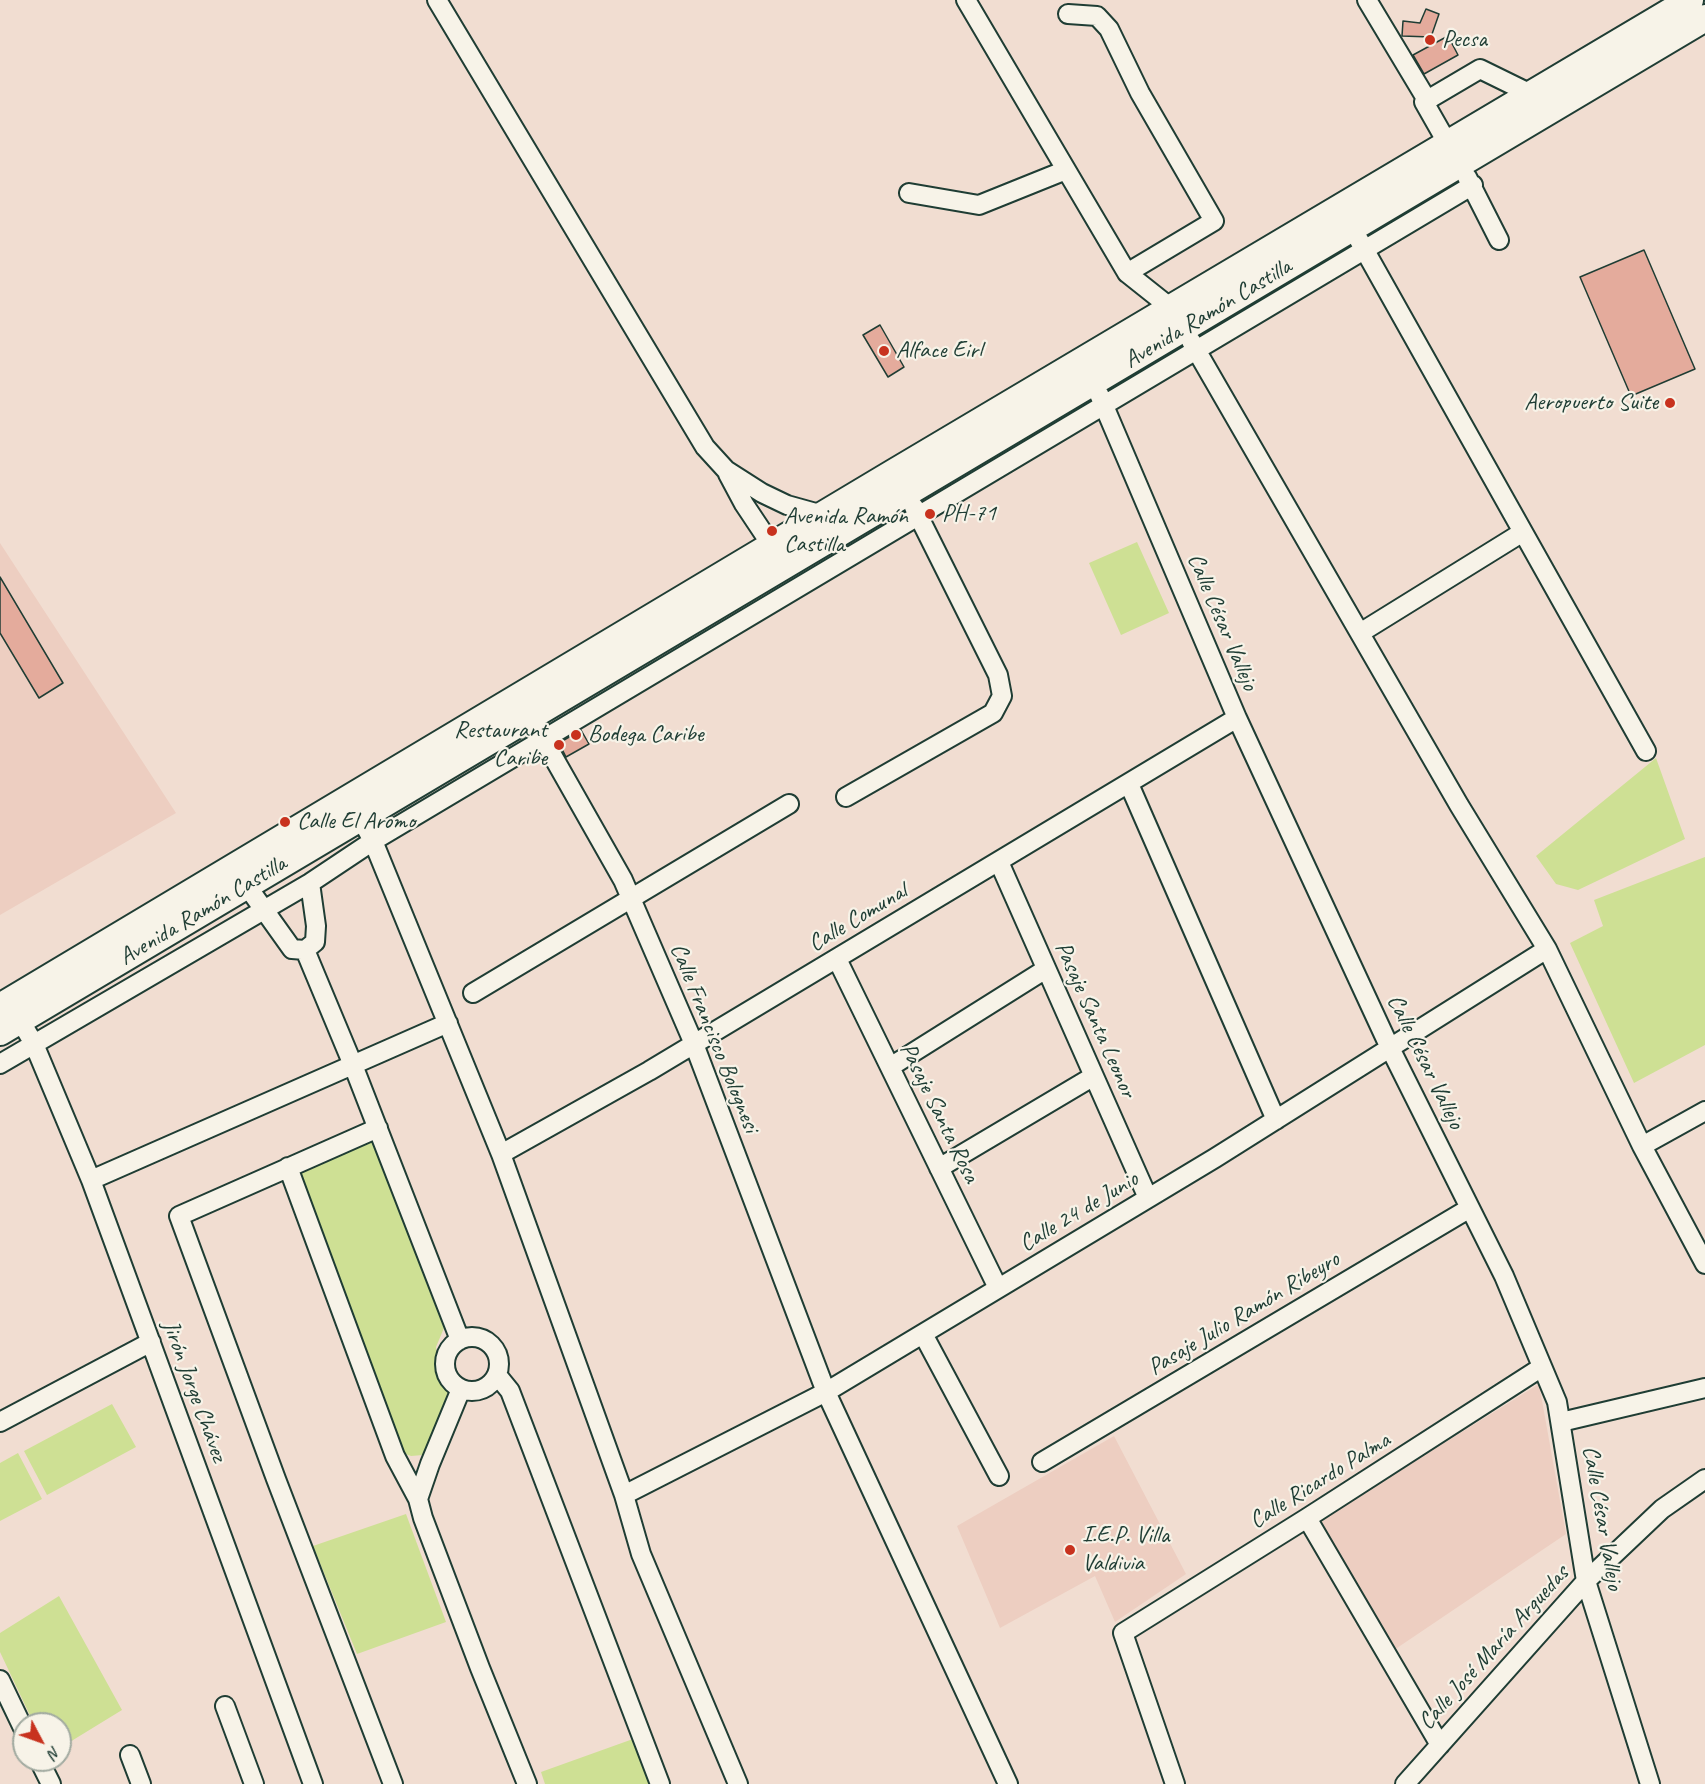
<!DOCTYPE html>
<meta charset="utf-8">
<style>
body{margin:0}
#map{position:relative;width:1705px;height:1784px;overflow:hidden;background:#f1ddd1;font-family:Caveat,sans-serif}
canvas{display:block}
.north{position:absolute;left:12px;top:1712px;width:60px;height:60px;box-sizing:border-box;background:#f7f3e8;border:2px solid #a1aaa0;border-radius:50%;rotate:131deg;font-size:16px;font-weight:700;line-height:24px;text-align:center;color:#1f3d34}
.north::after{content:'';display:block;margin:auto;width:21px;height:27px;background:#c8321e;clip-path:polygon(50% 0,100% 100%,50% 72%,0 100%)}
</style>
<div id="map">
<canvas width="1705" height="1784"></canvas>
<div class="north">N</div>
</div>
<script>
const c = document.querySelector('canvas').getContext('2d');
c.lineJoin = 'round';
function fillPath(path, color) {
  c.fillStyle = color;
  c.fill(path, 'evenodd');
}
function toPath(rows) {
  const path = new Path2D();
  for (const r of rows) {
    if (r.length === 3) {
      path.moveTo(r[0] + r[2], r[1]);
      path.arc(r[0], r[1], r[2], 0, 2 * Math.PI);
      continue;
    }
    path.moveTo(r[0], r[1]);
    for (let i = 2; i < r.length; i += 2) path.lineTo(r[i], r[i + 1]);
  }
  return path;
}
function stroke(path, color, width, dash) {
  c.strokeStyle = color;
  c.lineWidth = width;
  c.lineCap = dash ? 'butt' : 'round';
  c.setLineDash(dash || []);
  c.stroke(path);
}
function drawText(font, color, halo, rows, align = 'center') {
  c.font = font + ' Caveat,sans-serif';
  c.lineWidth = 4.5;
  c.setLineDash([]);
  c.textBaseline = 'middle';
  c.strokeStyle = halo;
  c.fillStyle = color;
  for (const [text, x, y, turn = 0] of rows) {
    c.save();
    c.translate(x, y);
    c.rotate((+turn || 0) * Math.PI / 180);
    c.textAlign = isNaN(turn) ? turn : align;
    if (halo) c.strokeText(text, 0, 0);
    c.fillText(text, 0, 0);
    c.restore();
  }
}
const built = toPath([
 [0,543,176,813,0,915],
 [1539,1384,1566,1534,1394,1650,1319,1521],
 [1114,1436,1186,1574,1115,1622,1095,1576,1000,1628,957,1526]
]);
const green = toPath([
 [1137,542,1169,613,1121,635,1089,563],
 [1656,758,1685,839,1578,890,1556,884,1536,856],
 [1705,857,1705,1045,1634,1083,1570,943,1603,926,1594,900],
 [371,1140,444,1328,436,1347,438,1362,442,1377,449,1390,423,1455,411,1456,403,1453,298,1177,304,1167],
 [112,1404,136,1447,47,1495,24,1451],
 [18,1453,42,1499,0,1521,0,1463],
 [406,1514,446,1622,357,1654,313,1546],
 [59,1596,122,1710,60,1748,60,1724,34,1724,0,1652,0,1633],
 [633,1739,649,1784,545,1784,541,1772]
]);
const building = toPath([
 [1426,9,1439,14,1431,37,1402,36,1403,21,1420,23,1426,9],
 [1448,36,1458,55,1424,74,1413,55,1448,36],
 [1644,250,1695,369,1631,396,1580,277,1644,250],
 [880,325,904,367,888,377,863,335,880,325],
 [0,577,63,683,39,698,0,633,0,577],
 [581,730,589,744,566,757,559,743,581,730]
]);
const minor = toPath([
 [437,0,705,447,726,470,762,493,787,505,823,515],
 [966,0,1127,273,1171,308,1177,317],
 [1367,0,1427,100],
 [1068,14,1097,16,1109,29,1140,93,1214,221,1127,273],
 [1453,153,1424,102,1480,69,1531,94],
 [1467,177,1499,240],
 [909,193,979,205,1066,170],
 [1359,240,1646,751],
 [1191,341,1459,805,1547,949,1642,1146,1705,1264],
 [1099,394,1237,718,1390,1048,1504,1276,1557,1402,1586,1581,1650,1784],
 [728,474,744,504,778,555],
 [1360,633,1523,532],
 [530,716,623,880,694,1044,826,1392,1008,1784],
 [1129,784,1276,1120],
 [846,797,993,713,1002,696,998,675,914,507],
 [360,817,373,841,501,1154,624,1495,641,1554,738,1784],
 [999,862,1148,1198],
 [247,886,292,949,305,950,315,942,316,926,310,883],
 [305,950,353,1065,460,1340],
 [837,959,998,1288],
 [473,993,789,804],
 [20,1020,34,1044,91,1180,313,1784],
 [0,1064,310,883,373,841,1473,185],
 [890,1067,1046,969],
 [378,1128,179,1216,276,1479,393,1784],
 [1642,1146,1705,1111],
 [501,1154,649,1071,1237,718],
 [288,1167,395,1456,418,1499,423,1518,480,1668,527,1784],
 [939,1168,1094,1076],
 [91,1180,448,1023],
 [923,1334,999,1476],
 [472,1364,27],
 [497,1375,510,1391,660,1784],
 [0,1422,151,1342],
 [1561,1422,1705,1388],
 [1042,1462,1470,1208],
 [624,1495,826,1392,1215,1158,1547,949],
 [418,1499,430,1464,461,1389],
 [1307,1518,1440,1745],
 [0,1680,24,1730],
 [225,1706,254,1784],
 [130,1755,141,1784],
 [39,1760,51,1784],
 [1175,1784,1123,1633,1307,1518,1542,1367],
 [1405,1784,1586,1581,1662,1509,1705,1479]
]);
const highway = toPath([
 [0,1007,893,473,1690,0],
 [0,1032,1705,18]
]);
const markers = [
 [1430,40,6,"#c8321e"],
 [884,351,6,"#c8321e"],
 [1670,403,6,"#c8321e"],
 [930,514,6,"#c8321e"],
 [772,531,6,"#c8321e"],
 [576,735,6,"#c8321e"],
 [559,745,6,"#c8321e"],
 [285,822,6,"#c8321e"],
 [1070,1550,6,"#c8321e"]
];
const poiNames = [
 ["Pecsa",1442,40],
 ["Alface Eirl",896,351],
 ["Aeropuerto Suite",1658,403,"right"],
 ["PH-71",942,514],
 ["Avenida Ramón",784,517],
 ["Castilla",784,545],
 ["Restaurant",547,731,"right"],
 ["Caribe",547,759,"right"],
 ["Bodega Caribe",588,735],
 ["Calle El Aromo",297,822],
 ["I.E.P. Villa",1082,1536],
 ["Valdivia",1082,1564]
];
const streetNames = [
 ["Avenida Ramón Castilla",1208,314,-31],
 ["Calle César Vallejo",1222,622,67],
 ["Avenida Ramón Castilla",203,911,-31],
 ["Calle Comunal",858,918,-31],
 ["Pasaje Santa Leonor",1095,1020,66],
 ["Calle Francisco Bolognesi",714,1038,68],
 ["Calle César Vallejo",1425,1062,64],
 ["Pasaje Santa Rosa",939,1113,64],
 ["Calle 24 de Junio",1079,1212,-31],
 ["Pasaje Julio Ramón Ribeyro",1244,1314,-31],
 ["Jirón Jorge Chávez",194,1391,70],
 ["Calle Ricardo Palma",1320,1481,-32],
 ["Calle César Vallejo",1602,1518,80],
 ["Calle José María Arguedas",1494,1648,-48]
];
fillPath(built, '#edcec1');
fillPath(green, '#cee094');
fillPath(building, '#e4ab9c');
stroke(building, '#1f3d34', 1.5);
stroke(minor, '#1f3d34', 22);
stroke(highway, '#1f3d34', 30);
stroke(minor, '#f7f3e8', 18);
stroke(highway, '#f7f3e8', 26);
for (const [x, y, r, color] of markers) {
  const dot = new Path2D();
  dot.arc(x, y, r, 0, 2 * Math.PI);
  c.fillStyle = color;
  c.fill(dot);
  stroke(dot, '#f7f3e8', 2);
}
drawText('24px', '#1f3d34', '#f7f3e8', poiNames, 'left');
drawText('24px', '#1f3d34', '#f7f3e8', streetNames);
</script>
